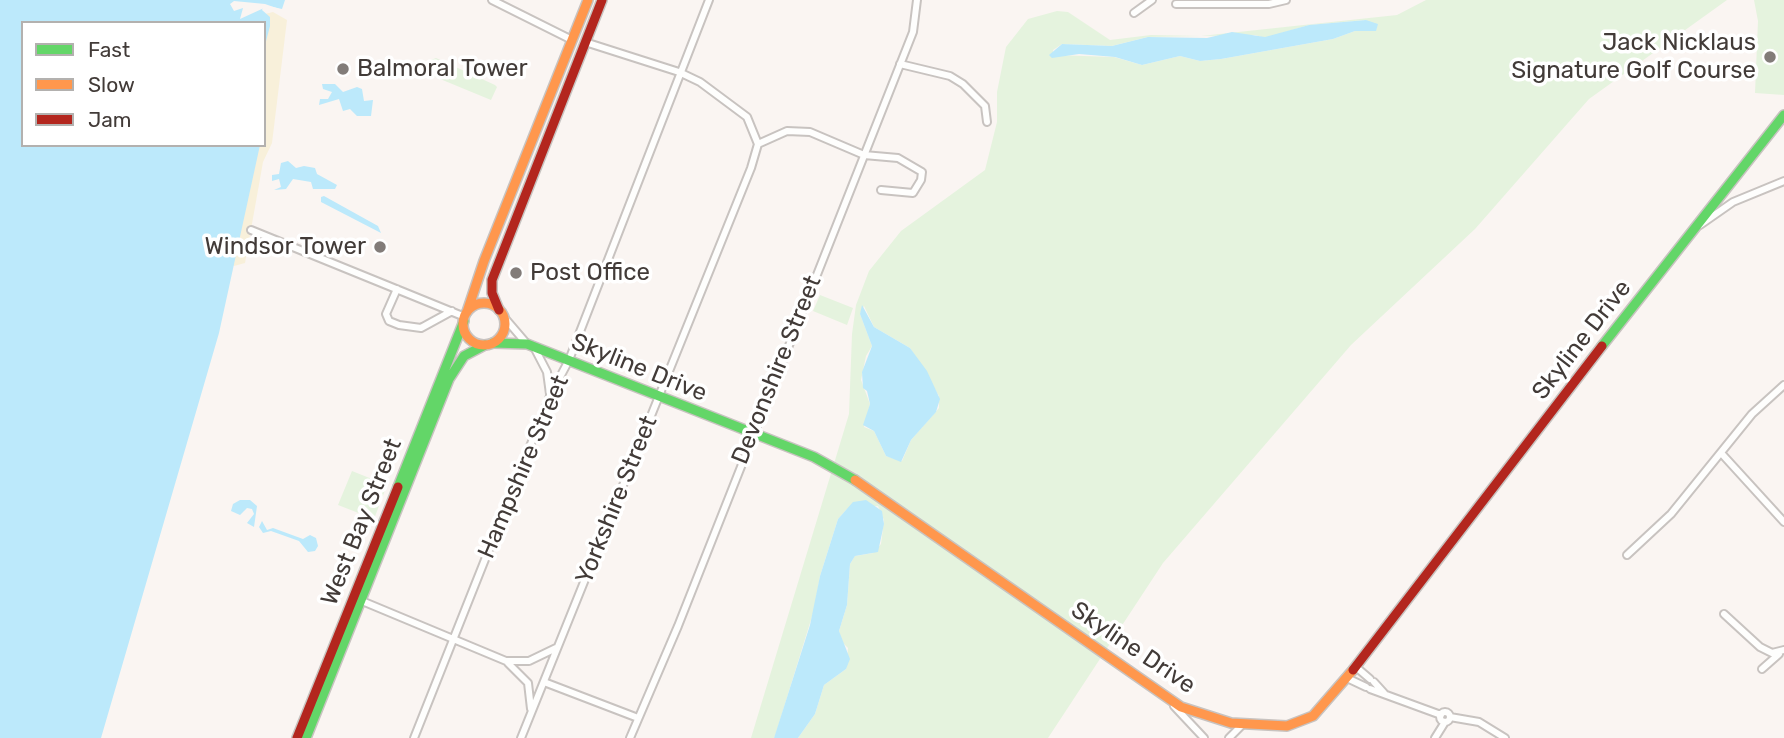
<!DOCTYPE html>
<style>
body{margin:0}
#map{position:relative;width:1784px;height:738px;overflow:hidden;background:#faf5f2;font-family:Rubik,sans-serif}
canvas{display:block}
.legend{position:absolute;left:21px;top:21px;width:245px;height:126px;box-sizing:border-box;background:#fff;border:2px solid #b3b1af;margin:0;padding:9px 12px;list-style:none;font-size:21px;color:#423b38}
.legend li{display:flex;align-items:center;gap:14px;height:35px}
.legend b{width:35px;border:2px solid #b3b1af}
</style>
<div id="map">
<canvas width="1784" height="738"></canvas>
<ul class="legend">
<li><b style="height:9px;background:#63d668"></b>Fast</li>
<li><b style="height:9px;background:#ff974d"></b>Slow</li>
<li><b style="height:9px;background:#b3261e"></b>Jam</li>
</ul>
</div>
<script>
const c = document.querySelector('canvas').getContext('2d');
c.lineJoin = 'round';
function fillPath(path, color) {
  c.fillStyle = color;
  c.fill(path, 'evenodd');
}
function toPath(rows) {
  const path = new Path2D();
  for (const r of rows) {
    if (r.length === 3) {
      path.moveTo(r[0] + r[2], r[1]);
      path.arc(r[0], r[1], r[2], 0, 2 * Math.PI);
      continue;
    }
    path.moveTo(r[0], r[1]);
    for (let i = 2; i < r.length; i += 2) path.lineTo(r[i], r[i + 1]);
  }
  return path;
}
function stroke(path, color, width, dash) {
  c.strokeStyle = color;
  c.lineWidth = width;
  c.lineCap = dash ? 'butt' : 'round';
  c.setLineDash(dash || []);
  c.stroke(path);
}
function drawText(font, color, halo, rows, align = 'center') {
  c.font = font + ' Rubik,sans-serif';
  c.lineWidth = 7;
  c.setLineDash([]);
  c.textBaseline = 'middle';
  c.strokeStyle = halo;
  c.fillStyle = color;
  for (const [text, x, y, turn = 0] of rows) {
    c.save();
    c.translate(x, y);
    c.rotate((+turn || 0) * Math.PI / 180);
    c.textAlign = isNaN(turn) ? turn : align;
    if (halo) c.strokeText(text, 0, 0);
    c.fillText(text, 0, 0);
    c.restore();
  }
}
const green = toPath([
 [1426,0,1727,0,1589,99,1475,229,1351,345,1163,563,1048,738,798,738,815,714,824,685,846,669,848,648,840,640,839,631,847,605,850,564,855,556,873,553,881,544,884,520,878,506,847,509,838,519,820,576,814,610,776,733,774,738,751,738,849,414,852,334,856,305,869,271,901,231,985,170,997,122,997,92,1006,47,1028,19,1057,11,1068,12,1110,40,1151,35,1201,36,1397,15],
 [1366,20,1376,31,1355,31,1333,39,1221,59,1200,61,1180,56,1142,65,1114,57,1054,55,1053,50,1062,44,1112,46,1148,37,1255,35,1265,38,1309,25],
 [864,306,874,327,910,348,939,396,939,408,911,440,902,461,886,456,874,431,864,427,870,404,861,380,866,356,872,346,860,314],
 [1754,0,1784,0,1784,95,1755,93,1758,21],
 [436,58,495,85,497,87,491,100,428,74,426,70,431,60],
 [820,295,853,308,847,325,813,311],
 [352,471,387,485,374,519,338,505]
]);
const sand = toPath([
 [273,12,287,20,272,143,263,162,245,263,234,266,223,255,237,145,264,145,264,23,261,15]
]);
const water = toPath([
 [0,0,285,0,282,9,264,5,262,10,270,17,270,26,264,49,264,23,23,23,23,145,260,145,219,333,101,738,0,738],
 [1366,20,1378,24,1376,31,1355,31,1333,39,1221,59,1200,61,1180,56,1142,65,1115,57,1079,54,1052,58,1049,55,1062,44,1112,46,1148,37,1207,38,1232,32,1265,37,1309,25],
 [322,84,335,84,343,92,357,87,362,89,364,101,373,100,371,116,357,116,350,109,343,111,339,99,319,105,320,99,328,99,332,92,323,89],
 [288,161,296,168,304,166,315,168,317,174,337,185,335,189,313,189,311,182,293,179,286,189,274,190,281,187,279,179,272,181,272,175,279,174,281,163],
 [324,196,378,226,381,233,321,202,321,197],
 [862,305,874,327,910,348,927,371,940,399,936,412,911,440,901,462,886,456,874,431,863,425,870,404,867,391,863,388,862,372,872,346,860,314],
 [240,500,250,500,257,506,254,527,247,523,254,514,252,509,247,508,240,515,231,511,233,504],
 [866,500,882,511,884,524,878,552,855,556,850,564,847,605,839,631,850,659,846,669,824,685,815,714,798,738,774,738,810,625,820,576,838,519,853,502],
 [262,521,267,530,273,528,303,539,310,535,316,538,318,546,315,551,308,552,299,541,271,531,263,533,259,527]
]);
const pier = toPath([
 [234,1,265,4,285,11,264,8,240,19,243,8,234,11,230,4]
]);
const street = toPath([
 [492,0,572,40],
 [1176,4,1269,4,1286,0],
 [1134,13,1152,0],
 [900,64,950,76,963,84,985,106,987,122],
 [758,144,787,131,810,132,864,155,898,158,922,172,921,180,913,193,881,190],
 [1700,225,1733,202,1784,181],
 [251,230,465,317],
 [397,289,386,314,389,321,399,325,421,328,452,311],
 [503,316,527,344],
 [534,347,547,372,550,394],
 [1722,454,1784,522],
 [1627,555,1671,514,1752,414,1784,385],
 [362,601,506,661,529,661,556,648],
 [1724,614,1760,647,1772,653,1784,650],
 [508,663,528,683,531,709],
 [1356,667,1370,679],
 [1762,669,1779,654],
 [1347,678,1366,687],
 [544,682,638,718],
 [1374,682,1384,693],
 [1370,689,1441,715],
 [1174,706,1204,738],
 [1445,717,5],
 [1450,717,1479,722,1505,738],
 [414,738,550,396,569,360,709,0],
 [521,738,751,168,758,144,747,117,700,82,679,72,585,42],
 [630,738,678,626,913,32,917,0],
 [1229,738,1242,725],
 [1435,738,1445,722]
]);
const fast = toPath([
 [493,343,527,344,814,457,855,480],
 [1602,346,1784,115],
 [398,487,464,321],
 [306,738,449,379,464,356,485,345]
]);
const slow = toPath([
 [484,324,21],
 [467,312,484,261,588,0],
 [855,480,1181,707,1231,723,1287,726,1313,716,1353,670]
]);
const jam = toPath([
 [499,310,492,293,492,280,602,0],
 [1353,670,1602,346],
 [297,738,398,487]
]);
const markers = [
 [1770,57,7,"#827c79"],
 [343,69,7,"#827c79"],
 [380,247,7,"#827c79"],
 [516,273,7,"#827c79"]
];
const poiNames = [
 ["Jack Nicklaus",1756,43],
 ["Signature Golf Course",1756,71],
 ["Balmoral Tower",357,69,"left"],
 ["Windsor Tower",366,247],
 ["Post Office",530,273,"left"]
];
const streetNames = [
 ["Skyline Drive",1582,340,-52],
 ["Skyline Drive",639,368,22],
 ["Devonshire Street",777,370,-68],
 ["Hampshire Street",524,467,-67],
 ["Yorkshire Street",617,500,-68],
 ["West Bay Street",362,522,-68],
 ["Skyline Drive",1133,648,34]
];
fillPath(green, '#e5f3de');
fillPath(sand, '#f8f0da');
fillPath(water, '#bce9fb');
fillPath(pier, '#faf5f2');
stroke(street, '#c8c3c0', 10);
stroke(fast, '#c8c3c0', 12);
stroke(slow, '#c8c3c0', 12);
stroke(jam, '#c8c3c0', 12);
stroke(street, '#fefefd', 6);
stroke(fast, '#63d668', 9);
stroke(slow, '#ff974d', 9);
stroke(jam, '#b3261e', 9);
for (const [x, y, r, color] of markers) {
  const dot = new Path2D();
  dot.arc(x, y, r, 0, 2 * Math.PI);
  c.fillStyle = color;
  c.fill(dot);
  stroke(dot, '#fff', 2.5);
}
drawText('24px', '#423b38', '#fff', poiNames, 'right');
drawText('24px', '#423b38', '#fff', streetNames);
</script>
